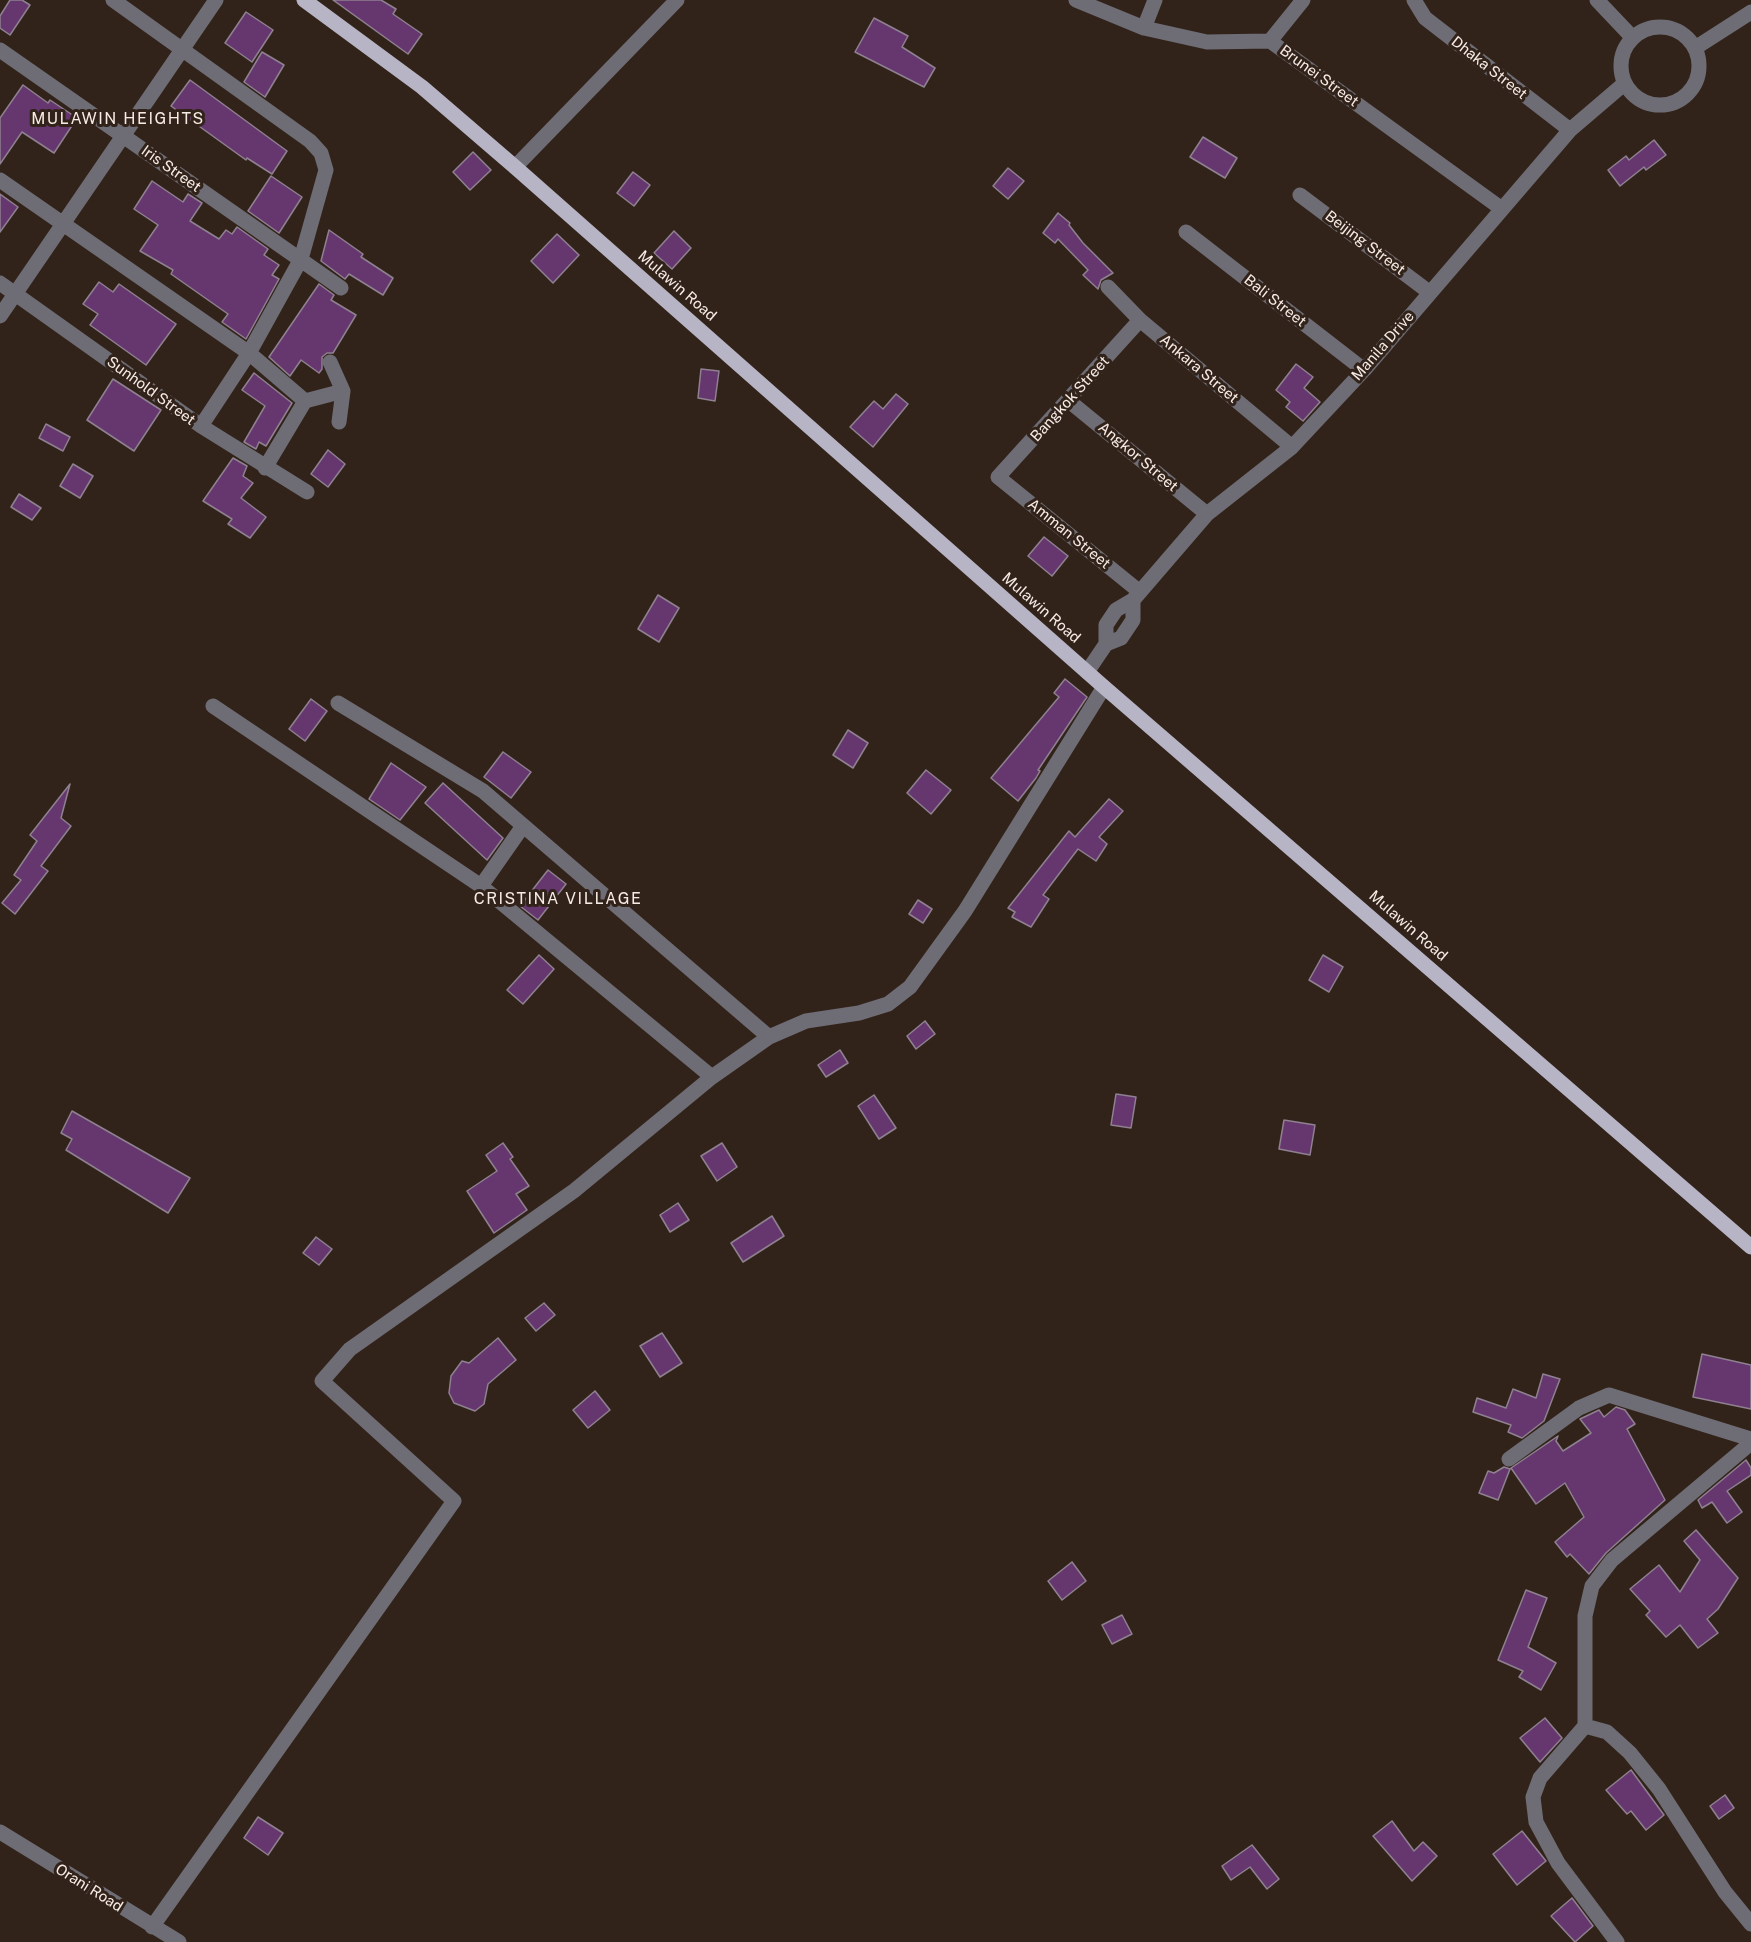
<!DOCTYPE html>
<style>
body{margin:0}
canvas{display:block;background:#32231a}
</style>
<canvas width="1751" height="1942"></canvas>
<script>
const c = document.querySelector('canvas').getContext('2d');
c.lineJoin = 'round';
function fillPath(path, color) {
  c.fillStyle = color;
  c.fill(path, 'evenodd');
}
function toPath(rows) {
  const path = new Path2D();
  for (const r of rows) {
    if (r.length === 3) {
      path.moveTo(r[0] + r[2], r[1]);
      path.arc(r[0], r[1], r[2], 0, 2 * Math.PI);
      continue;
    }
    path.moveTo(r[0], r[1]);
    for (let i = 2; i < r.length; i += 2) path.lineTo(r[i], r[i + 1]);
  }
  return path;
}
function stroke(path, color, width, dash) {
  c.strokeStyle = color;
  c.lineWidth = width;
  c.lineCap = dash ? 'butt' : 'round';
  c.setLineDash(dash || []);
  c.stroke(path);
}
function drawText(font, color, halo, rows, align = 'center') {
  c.font = font + ' "Public Sans",sans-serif';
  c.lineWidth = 6;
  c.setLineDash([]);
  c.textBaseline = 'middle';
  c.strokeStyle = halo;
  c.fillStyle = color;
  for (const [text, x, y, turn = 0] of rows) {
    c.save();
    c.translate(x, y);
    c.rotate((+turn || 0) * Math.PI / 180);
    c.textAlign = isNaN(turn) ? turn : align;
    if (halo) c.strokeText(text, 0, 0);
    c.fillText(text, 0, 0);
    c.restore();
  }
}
const building = toPath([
 [10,0,22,0,30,5,10,35,0,28,0,16,10,0],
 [333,0,381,0,396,9,393,14,422,34,408,54,333,0],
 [246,12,273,30,252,62,225,43,246,12],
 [874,18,908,36,902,47,935,68,924,87,855,52,874,18],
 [262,52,284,65,265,97,244,82,262,52],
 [190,80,287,151,272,174,247,158,246,160,171,106,190,80],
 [23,85,48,103,50,100,77,118,54,153,22,132,0,164,0,118,23,85],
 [1203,137,1237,158,1225,178,1190,157,1203,137],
 [1654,140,1666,155,1646,170,1644,167,1620,186,1608,170,1626,156,1629,160,1654,140],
 [473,152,491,170,470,190,453,172,473,152],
 [1008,168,1024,181,1008,199,993,186,1008,168],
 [633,172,650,185,634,206,617,193,633,172],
 [271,176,302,197,279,233,248,211,271,176],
 [152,181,183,202,188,194,202,203,190,221,219,239,226,230,232,234,237,227,268,249,264,255,279,265,272,275,279,279,246,339,222,322,228,314,171,274,173,270,140,251,158,225,134,209,152,181],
 [0,194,18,207,0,232,0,194],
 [1058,213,1070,223,1069,225,1083,243,1113,273,1101,280,1098,289,1083,275,1088,270,1058,239,1055,243,1043,233,1058,213],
 [329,230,363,254,361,257,393,278,383,295,349,274,345,279,321,261,329,230],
 [674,231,691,248,672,269,654,253,674,231],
 [557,234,579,255,553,283,531,261,557,234],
 [99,282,113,292,119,284,176,324,146,365,90,325,98,314,83,304,99,282],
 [319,284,334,295,331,300,356,315,333,353,327,353,322,357,322,369,319,373,301,360,290,376,269,357,319,284],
 [1296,364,1313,377,1304,388,1320,402,1303,421,1286,407,1290,402,1276,390,1296,364],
 [701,369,719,371,715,401,698,398,701,369],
 [254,373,292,403,266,446,259,442,256,449,244,442,265,406,242,390,254,373],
 [113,379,161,410,134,451,87,420,113,379],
 [896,394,908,404,873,447,850,427,874,401,883,409,896,394],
 [46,424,70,437,63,451,39,438,46,424],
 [328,450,345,464,328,487,311,474,328,450],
 [233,458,247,466,243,476,253,483,241,498,266,517,250,538,228,524,232,519,203,501,233,458],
 [73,464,93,476,80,498,60,486,73,464],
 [19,494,41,508,32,520,11,507,19,494],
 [1044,537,1068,556,1052,576,1028,556,1044,537],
 [658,595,679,608,659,642,638,629,658,595],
 [1065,679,1087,697,1038,770,1040,771,1036,778,1018,801,991,778,1059,697,1054,693,1065,679],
 [311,699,327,711,305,741,289,729,311,699],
 [848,730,868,743,853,768,833,755,848,730],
 [503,752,531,772,511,798,484,777,503,752],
 [391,763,426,787,400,820,369,799,391,763],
 [926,770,951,790,931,814,907,793,926,770],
 [443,783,503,838,487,860,425,803,443,783],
 [70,784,61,818,71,826,41,866,48,871,15,914,2,903,21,880,14,875,37,841,30,835,70,784],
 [1109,799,1123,811,1099,837,1107,844,1096,861,1078,849,1043,895,1049,899,1031,927,1012,917,1015,912,1008,908,1069,831,1075,837,1109,799],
 [548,870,566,884,538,920,520,906,548,870],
 [918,900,932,909,923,923,909,914,918,900],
 [539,955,554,969,523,1004,507,990,539,955],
 [1323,955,1343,967,1329,992,1309,980,1323,955],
 [925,1021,935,1034,916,1049,907,1036,925,1021],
 [840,1050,848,1063,826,1077,818,1065,840,1050],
 [1116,1094,1136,1097,1131,1128,1111,1125,1116,1094],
 [874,1095,896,1128,879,1139,858,1106,874,1095],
 [72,1111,190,1178,168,1213,66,1150,72,1139,61,1133,72,1111],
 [1284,1120,1315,1125,1310,1155,1279,1149,1284,1120],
 [503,1143,513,1157,510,1159,529,1186,516,1194,527,1210,494,1233,467,1191,497,1171,486,1155,503,1143],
 [722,1143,737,1167,717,1181,701,1156,722,1143],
 [678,1203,689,1220,670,1232,660,1215,678,1203],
 [772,1216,784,1236,743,1262,731,1243,772,1216],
 [316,1237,332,1249,319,1265,303,1253,316,1237],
 [544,1303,555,1315,536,1331,525,1318,544,1303],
 [662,1333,682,1363,660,1377,640,1346,662,1333],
 [498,1338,516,1360,488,1384,484,1404,475,1411,454,1403,449,1393,451,1376,462,1361,469,1363,498,1338],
 [1702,1354,1751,1365,1751,1409,1693,1397,1702,1354],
 [1543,1374,1560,1379,1544,1421,1522,1438,1508,1432,1511,1425,1473,1412,1477,1398,1506,1408,1513,1389,1536,1398,1543,1374],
 [595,1391,610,1410,588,1428,573,1410,595,1391],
 [1616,1407,1625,1410,1635,1424,1627,1429,1665,1500,1606,1553,1589,1574,1570,1554,1567,1557,1555,1542,1584,1517,1565,1483,1536,1504,1511,1468,1558,1436,1556,1441,1563,1451,1591,1433,1580,1419,1599,1410,1604,1417,1616,1407],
 [1746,1460,1751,1468,1751,1475,1727,1491,1742,1512,1727,1523,1712,1502,1702,1508,1698,1500,1746,1460],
 [1504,1467,1510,1469,1498,1500,1479,1493,1488,1471,1494,1473,1504,1467],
 [1696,1530,1738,1578,1718,1609,1707,1619,1718,1633,1698,1648,1680,1625,1666,1637,1646,1615,1650,1611,1630,1589,1659,1565,1680,1592,1700,1560,1684,1541,1696,1530],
 [1072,1562,1086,1581,1062,1600,1048,1581,1072,1562],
 [1526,1590,1547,1598,1528,1647,1556,1663,1541,1690,1519,1677,1523,1671,1498,1660,1526,1590],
 [1122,1615,1132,1634,1112,1644,1102,1625,1122,1615],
 [1545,1718,1562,1738,1540,1762,1520,1738,1545,1718],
 [1631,1770,1664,1815,1646,1830,1631,1811,1627,1814,1606,1790,1631,1770],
 [1725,1795,1734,1808,1719,1819,1710,1806,1725,1795],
 [258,1817,283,1833,268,1855,244,1838,258,1817],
 [1392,1821,1414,1851,1423,1842,1437,1856,1412,1881,1373,1836,1392,1821],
 [1522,1831,1546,1861,1517,1885,1493,1854,1522,1831],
 [1252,1845,1279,1879,1267,1889,1250,1867,1231,1880,1222,1866,1252,1845],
 [1572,1898,1593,1926,1575,1942,1551,1916,1572,1898]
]);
const minor = toPath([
 [113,0,310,141,321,153,326,170,301,259,249,353,201,426],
 [1076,0,1144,28,1207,42,1270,41,1502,209],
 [1414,0,1425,18,1570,130],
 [1597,0,1633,38],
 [1660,66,39],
 [1144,28,1155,0],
 [1270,41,1303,0],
 [1695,48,1751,12],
 [0,50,341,288],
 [515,167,677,0],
 [0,180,249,353,305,401],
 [1300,195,1429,292],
 [1186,232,1364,370],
 [0,283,201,426,307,492],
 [1108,287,1140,320,1292,447],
 [0,316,216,0],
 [330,362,343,391,339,422],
 [1069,401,1207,514],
 [265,468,305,401,343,391],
 [1140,592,998,477,1140,320],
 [1106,644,1106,625,1116,610,1133,600,1207,514,1292,447,1364,370,1570,130,1625,83],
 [1087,672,1106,644,1121,638,1133,620,1133,600],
 [338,703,483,791,769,1037],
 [213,706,481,886,712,1077],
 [481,886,523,826],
 [1509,1459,1579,1408,1609,1395,1751,1439],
 [1585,1726,1607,1732,1630,1753,1659,1789,1725,1892,1751,1924],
 [0,1832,179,1942],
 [152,1927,454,1501,322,1381,350,1349,575,1190,712,1077,769,1037,806,1021,859,1013,888,1004,910,987,965,911,1104,687],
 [1617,1942,1558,1863,1536,1822,1533,1797,1540,1778,1585,1726,1585,1616,1592,1586,1612,1560,1751,1443]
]);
const major = toPath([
 [304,0,422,87,515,167,1104,687,1751,1247]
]);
const streetNames = [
 ["Dhaka Street",1489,68,38],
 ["Brunei Street",1319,76,36],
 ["Iris Street",171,169,35],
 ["Beijing Street",1365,243,37],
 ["Mulawin Road",677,286,41],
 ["Bali Street",1275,301,38],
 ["Manila Drive",1383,346,-49],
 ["Ankara Street",1199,369,40],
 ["Sunhold Street",151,391,36],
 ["Bangkok Street",1070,399,-48],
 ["Angkor Street",1138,457,40],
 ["Amman Street",1069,534,39],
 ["Mulawin Road",1041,608,41],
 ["Mulawin Road",1408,926,41],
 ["Orani Road",89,1888,32]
];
const neighbourhoodNames = [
 ["MULAWIN HEIGHTS",118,119],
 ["CRISTINA VILLAGE",558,899]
];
fillPath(building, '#66366f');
stroke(building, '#8e8190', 1.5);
stroke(minor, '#6e6d75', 15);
stroke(major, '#b6b4c5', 15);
drawText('15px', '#f6ebe5', '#32231a', streetNames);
c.letterSpacing = '1.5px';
drawText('16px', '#f6ebe5', '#32231a', neighbourhoodNames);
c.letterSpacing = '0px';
</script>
